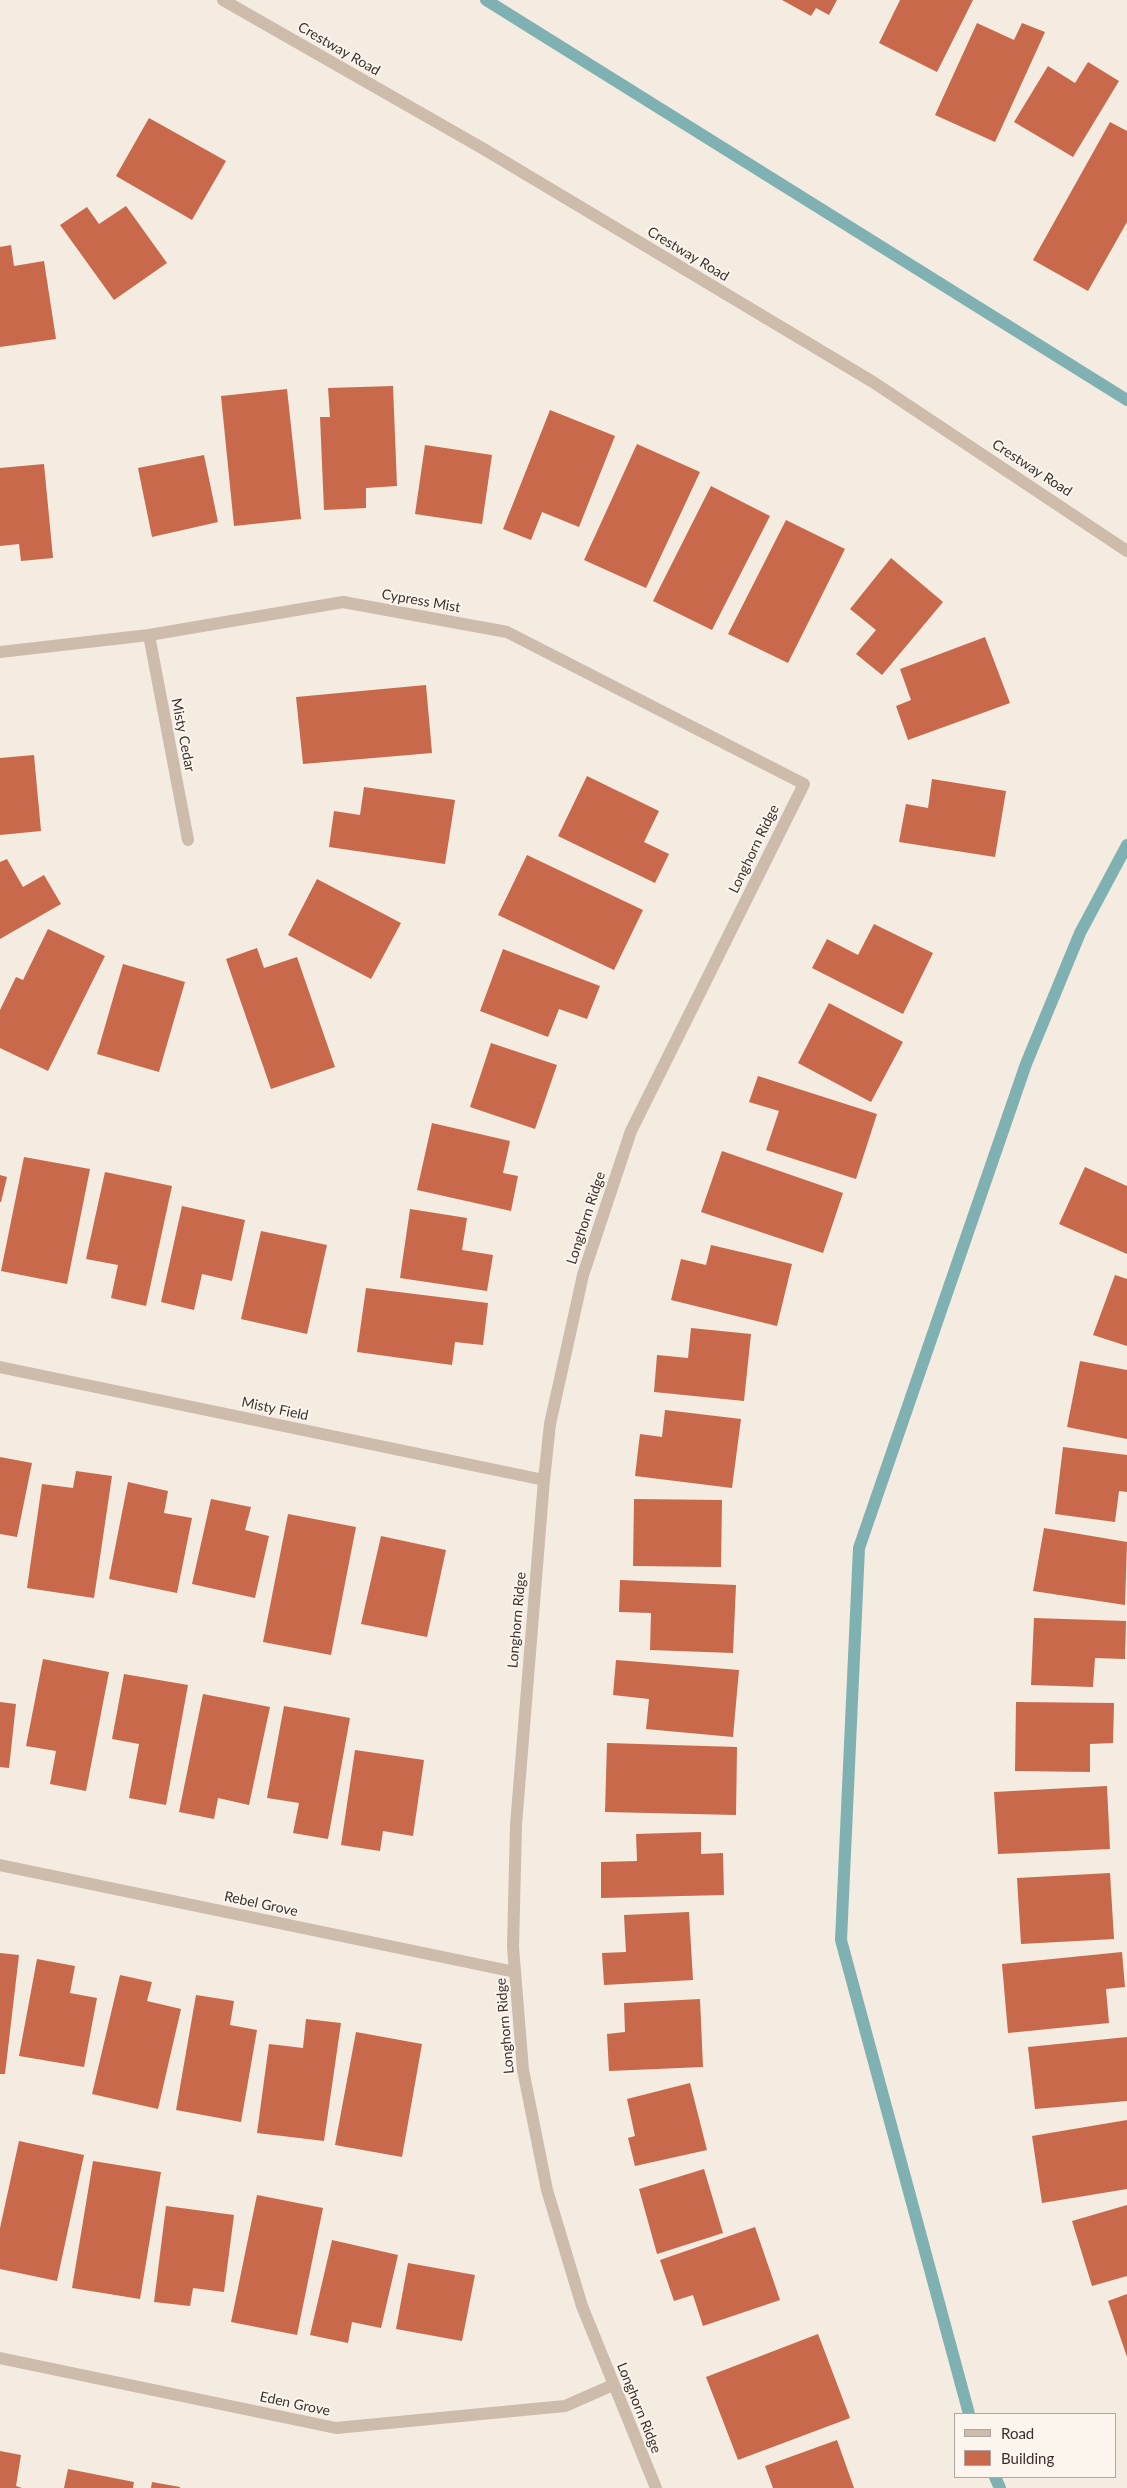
<!DOCTYPE html>
<style>
body{margin:0}
#map{position:relative;width:1127px;height:2488px;overflow:hidden;background:#f4ebe1;font-family:Lato,sans-serif}
canvas{display:block}
.legend{position:absolute;left:954px;top:2413px;width:162px;height:65px;box-sizing:border-box;background:#fbf5ee;border:1px solid #aea6a0;margin:0;padding:6px 9px;list-style:none;font-size:15px;color:#3b302b}
.legend li{display:flex;align-items:center;gap:10px;height:25px}
.legend b{width:25px;border:1px solid #aea6a0}
</style>
<div id="map">
<canvas width="1127" height="2488"></canvas>
<ul class="legend">
<li><b style="height:6px;background:#cdbbac"></b>Road</li>
<li><b style="height:14px;background:#c8694b"></b>Building</li>
</ul>
</div>
<script>
const c = document.querySelector('canvas').getContext('2d');
c.lineJoin = 'round';
function toPath(rows) {
  const path = new Path2D();
  for (const r of rows) {
    path.moveTo(r[0], r[1]);
    for (let i = 2; i < r.length; i += 2) path.lineTo(r[i], r[i + 1]);
  }
  return path;
}
function stroke(path, color, width, dash) {
  c.strokeStyle = color;
  c.lineWidth = width;
  c.lineCap = dash ? 'butt' : 'round';
  c.setLineDash(dash || []);
  c.stroke(path);
}
function fillPath(path, color) {
  c.fillStyle = color;
  c.fill(path, 'evenodd');
}
function drawText(font, color, halo, rows, align = 'center') {
  c.font = font + ' Lato,sans-serif';
  c.lineWidth = 4;
  c.setLineDash([]);
  c.textBaseline = 'middle';
  c.strokeStyle = halo;
  c.fillStyle = color;
  for (const [text, x, y, turn = 0] of rows) {
    c.save();
    c.translate(x, y);
    c.rotate((+turn || 0) * Math.PI / 180);
    c.textAlign = isNaN(turn) ? turn : align;
    if (halo) c.strokeText(text, 0, 0);
    c.fillText(text, 0, 0);
    c.restore();
  }
}
const stream = toPath([
 [486,0,1127,400],
 [969,2414,841,1940,859,1548,1026,1064,1080,933,1127,845],
 [995,2477,1000,2488]
]);
const building = toPath([
 [782,0,837,0,829,15,816,8,811,16],
 [900,0,973,0,937,72,879,43],
 [977,23,1014,40,1022,23,1045,32,995,142,935,115],
 [1088,62,1119,81,1073,157,1014,122,1048,66,1075,83],
 [149,118,226,161,192,220,116,176],
 [1110,122,1127,131,1127,222,1088,291,1033,260],
 [126,206,167,263,114,300,60,225,87,207,99,224],
 [11,245,14,266,44,261,56,339,0,347,0,247],
 [393,386,397,486,366,488,366,508,324,510,320,417,330,417,328,388],
 [287,389,301,519,234,526,221,396],
 [550,410,615,436,579,527,542,512,531,540,503,529],
 [637,444,700,472,646,588,584,560],
 [425,445,492,455,482,524,415,514],
 [204,455,218,522,152,537,138,468],
 [44,464,53,558,21,561,19,544,0,546,0,468],
 [711,486,770,516,712,630,653,601],
 [786,520,845,549,788,663,728,634],
 [891,558,943,602,882,675,856,654,876,630,850,609],
 [985,637,1010,703,908,740,896,706,911,700,900,669],
 [426,685,432,753,303,764,296,697],
 [34,755,41,831,0,835,0,758],
 [587,776,659,811,644,842,669,854,655,883,558,836],
 [932,779,1006,791,995,857,899,842,906,804,928,808],
 [364,787,455,800,445,864,329,847,334,811,360,815],
 [527,855,643,910,614,970,498,915],
 [7,859,23,887,44,875,61,904,0,939,0,862],
 [317,879,401,923,371,979,288,935],
 [874,924,933,953,903,1014,812,968,827,939,858,955],
 [48,929,105,956,48,1071,0,1048,0,1010,16,977,23,980],
 [257,948,264,968,297,957,335,1067,271,1089,226,959],
 [503,949,600,986,587,1019,559,1009,548,1037,480,1011],
 [123,964,185,982,159,1072,97,1054],
 [829,1003,903,1042,871,1102,798,1063],
 [491,1043,557,1065,535,1129,470,1107],
 [758,1076,877,1114,856,1179,766,1150,779,1111,749,1102],
 [432,1123,510,1141,503,1173,518,1176,511,1211,417,1190],
 [722,1151,843,1193,823,1253,701,1212],
 [24,1157,90,1169,67,1284,1,1271],
 [1085,1167,1127,1186,1127,1254,1059,1224],
 [105,1172,172,1186,146,1306,111,1298,118,1265,86,1259],
 [0,1175,7,1177,1,1202,0,1202],
 [182,1206,245,1220,232,1281,202,1274,194,1310,161,1302],
 [410,1209,467,1218,462,1250,493,1255,487,1291,400,1278],
 [261,1231,327,1245,307,1334,241,1319],
 [711,1245,792,1264,777,1326,671,1300,681,1259,706,1265],
 [1115,1275,1127,1279,1127,1346,1093,1335],
 [366,1288,488,1303,483,1345,455,1342,452,1365,357,1352],
 [691,1328,751,1334,744,1401,654,1392,657,1355,688,1358],
 [1080,1361,1127,1370,1127,1439,1067,1427],
 [665,1410,741,1419,732,1488,635,1476,640,1434,662,1437],
 [1063,1447,1127,1455,1127,1492,1119,1491,1115,1522,1055,1514],
 [0,1457,32,1463,17,1537,0,1534],
 [76,1471,112,1476,94,1598,27,1588,42,1484,73,1488],
 [128,1482,168,1491,164,1513,192,1518,177,1593,109,1579],
 [211,1499,251,1507,245,1530,269,1536,255,1598,192,1584],
 [634,1499,722,1500,721,1567,633,1566],
 [288,1514,356,1527,331,1655,263,1642],
 [1044,1528,1127,1542,1125,1605,1033,1591],
 [381,1536,446,1550,427,1637,361,1624],
 [620,1580,736,1585,733,1653,650,1650,651,1613,619,1612],
 [1034,1618,1126,1621,1125,1659,1095,1658,1093,1687,1031,1685],
 [43,1659,109,1672,86,1791,50,1784,56,1751,26,1746],
 [616,1660,739,1670,733,1737,646,1729,649,1699,613,1695],
 [124,1674,188,1685,166,1805,129,1798,139,1744,112,1739],
 [203,1694,270,1707,249,1805,218,1798,214,1819,179,1812],
 [0,1702,16,1704,9,1768,0,1767],
 [1016,1702,1114,1703,1113,1743,1090,1744,1090,1772,1015,1771],
 [284,1706,350,1718,328,1839,293,1833,299,1803,267,1798],
 [607,1743,737,1747,736,1815,605,1812],
 [355,1750,424,1760,413,1836,383,1831,380,1851,341,1845],
 [1107,1786,1110,1849,998,1854,994,1792],
 [701,1832,701,1854,723,1853,724,1895,601,1898,601,1862,637,1861,636,1834],
 [1110,1873,1114,1939,1021,1944,1017,1878],
 [689,1912,693,1980,604,1985,602,1953,626,1952,624,1915],
 [1122,1952,1125,1987,1106,1989,1109,2023,1008,2033,1002,1964],
 [0,1953,19,1955,5,2074,0,2074],
 [37,1959,75,1966,70,1993,97,1998,84,2067,19,2056],
 [120,1975,152,1982,147,2001,181,2009,158,2109,92,2094],
 [196,1995,234,2001,230,2025,257,2030,241,2122,176,2110],
 [700,1999,703,2067,609,2071,607,2034,625,2032,624,2003],
 [306,2019,341,2023,324,2141,257,2133,269,2044,303,2048],
 [356,2032,422,2044,402,2157,335,2145],
 [1127,2037,1127,2101,1035,2109,1028,2047],
 [690,2083,707,2150,635,2166,628,2138,635,2136,627,2099],
 [1127,2120,1127,2189,1042,2203,1032,2136],
 [19,2141,84,2155,57,2281,0,2269,0,2228],
 [93,2161,161,2172,140,2299,72,2288],
 [704,2169,723,2233,657,2254,639,2189],
 [257,2195,323,2208,297,2335,231,2322],
 [1127,2205,1127,2276,1092,2286,1072,2221],
 [166,2206,234,2215,224,2292,193,2288,190,2306,154,2302],
 [755,2227,780,2300,703,2326,693,2295,674,2301,660,2260],
 [332,2240,398,2255,381,2328,352,2322,348,2343,310,2335],
 [408,2263,475,2275,462,2341,396,2329],
 [1127,2294,1127,2357,1108,2301],
 [818,2334,850,2418,738,2460,706,2377],
 [837,2440,854,2488,773,2488,765,2466],
 [0,2451,21,2455,16,2486,22,2488,0,2488],
 [68,2469,134,2482,133,2488,64,2488],
 [152,2482,180,2487,180,2488,151,2488]
]);
const minor = toPath([
 [223,0,482,148,873,382,1127,551],
 [149,635,188,840],
 [0,652,149,635,343,602,507,632,804,784,631,1131,583,1275,550,1424,544,1480,516,1825,513,1947,523,2070,547,2190,582,2306,656,2488],
 [0,1367,544,1480],
 [0,1865,515,1972],
 [0,2358,336,2428,565,2406,613,2385]
]);
const streetNames = [
 ["Crestway Road",339,49,30],
 ["Crestway Road",688,254,31],
 ["Crestway Road",1032,468,33],
 ["Cypress Mist",421,601,10],
 ["Misty Cedar",183,735,79],
 ["Longhorn Ridge",754,849,-64],
 ["Longhorn Ridge",586,1218,-72],
 ["Misty Field",275,1409,12],
 ["Longhorn Ridge",517,1620,-85],
 ["Rebel Grove",261,1904,12],
 ["Longhorn Ridge",505,2026,-95],
 ["Eden Grove",295,2404,12],
 ["Longhorn Ridge",639,2408,68]
];
stroke(stream, '#7fb0b2', 12);
fillPath(building, '#c8694b');
stroke(minor, '#cdbbac', 12);
drawText('14px', '#3b302b', '#fbf5ee', streetNames);
</script>
